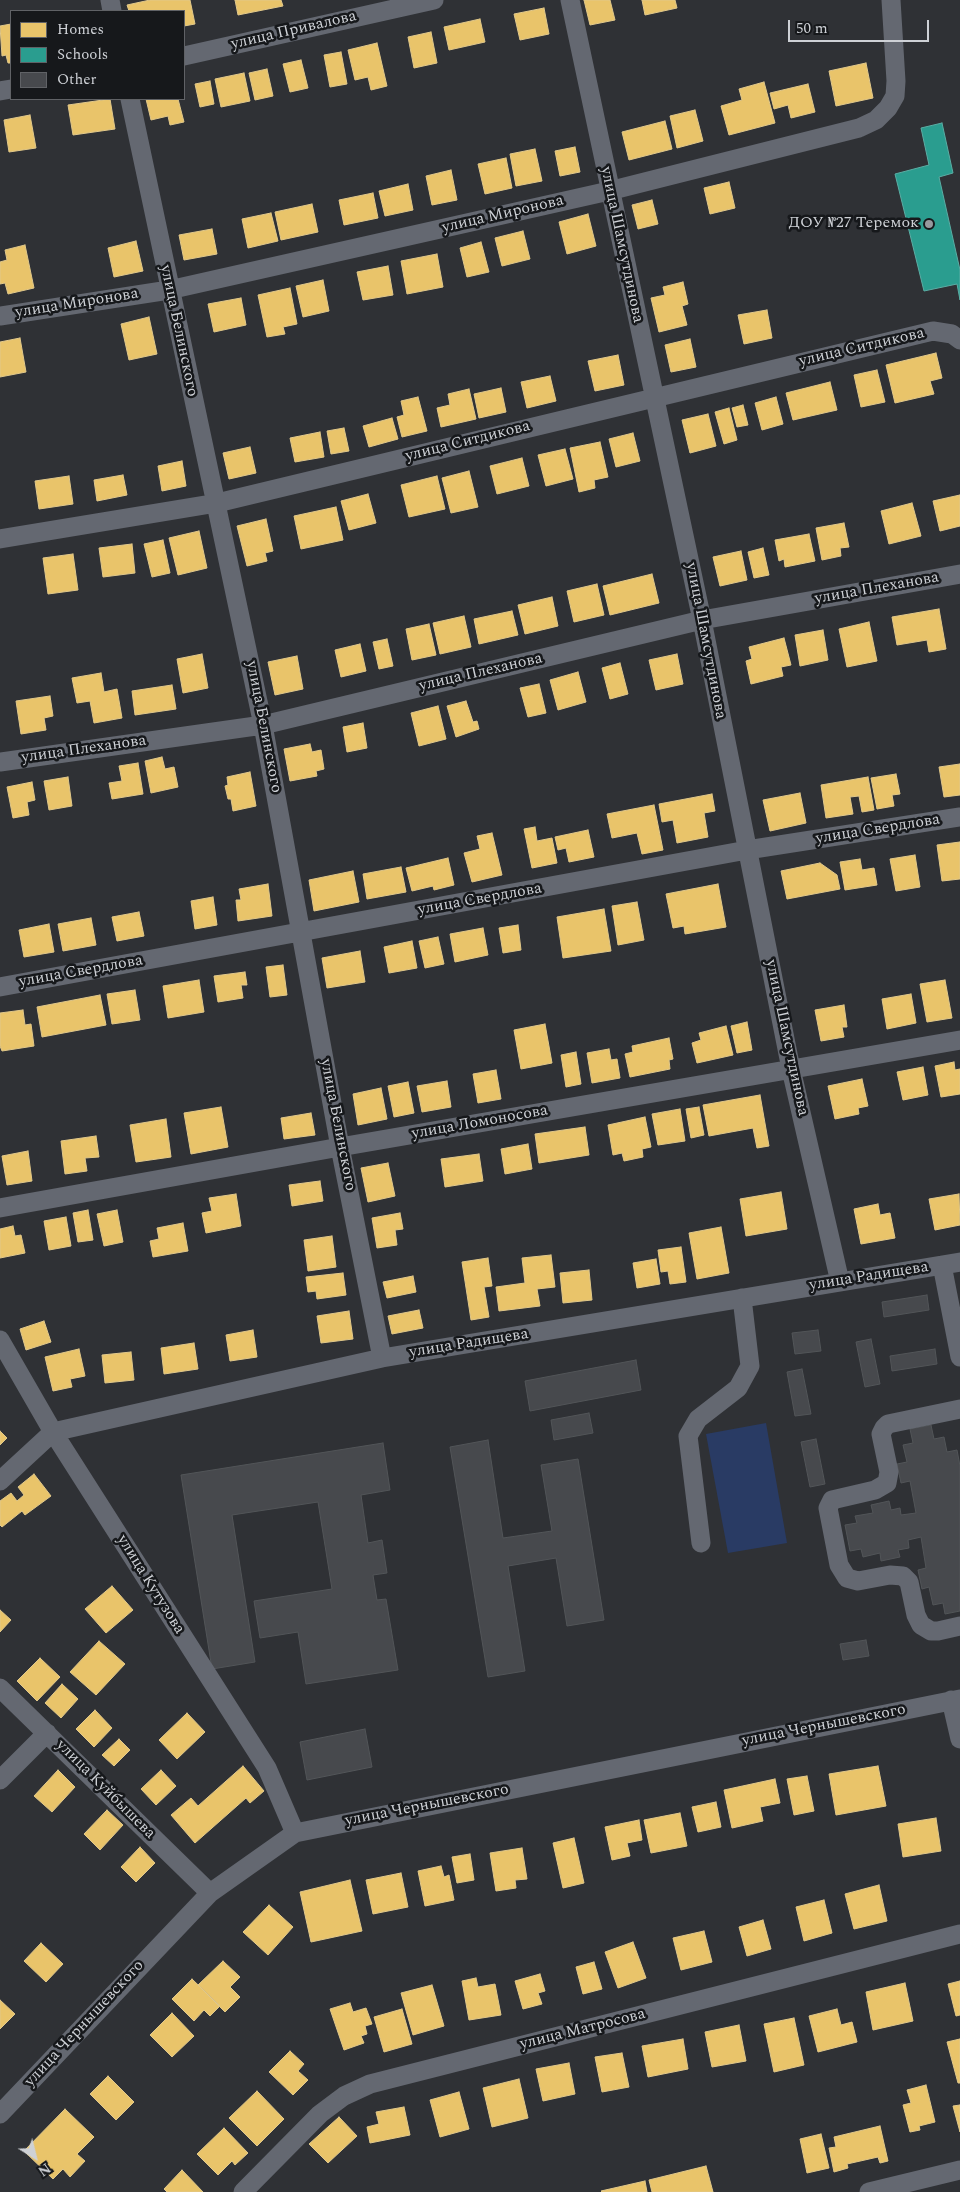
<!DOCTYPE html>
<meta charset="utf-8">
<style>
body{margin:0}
#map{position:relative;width:960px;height:2192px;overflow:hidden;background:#2f3135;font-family:Spectral,serif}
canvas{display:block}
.legend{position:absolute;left:10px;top:10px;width:175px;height:90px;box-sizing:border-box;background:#16181b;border:1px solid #606266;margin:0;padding:6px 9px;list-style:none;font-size:15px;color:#ced1d6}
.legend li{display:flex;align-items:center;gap:10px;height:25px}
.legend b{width:25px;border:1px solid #606266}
.north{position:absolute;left:10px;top:2132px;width:50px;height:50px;-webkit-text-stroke:4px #16181b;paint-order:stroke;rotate:144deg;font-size:14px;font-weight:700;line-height:20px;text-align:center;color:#ced1d6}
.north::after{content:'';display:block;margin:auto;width:18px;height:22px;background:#ced1d6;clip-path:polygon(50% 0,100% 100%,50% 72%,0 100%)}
.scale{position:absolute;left:788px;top:20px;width:141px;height:22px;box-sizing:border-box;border:2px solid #ced1d6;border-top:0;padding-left:6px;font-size:15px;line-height:18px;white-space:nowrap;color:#ced1d6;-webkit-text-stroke:4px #16181b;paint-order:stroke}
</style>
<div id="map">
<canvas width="960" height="2192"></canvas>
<ul class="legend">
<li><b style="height:14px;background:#e9c46a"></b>Homes</li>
<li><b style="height:14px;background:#2a9d8f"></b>Schools</li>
<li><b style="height:14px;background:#47494d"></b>Other</li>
</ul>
<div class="north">N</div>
<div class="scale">50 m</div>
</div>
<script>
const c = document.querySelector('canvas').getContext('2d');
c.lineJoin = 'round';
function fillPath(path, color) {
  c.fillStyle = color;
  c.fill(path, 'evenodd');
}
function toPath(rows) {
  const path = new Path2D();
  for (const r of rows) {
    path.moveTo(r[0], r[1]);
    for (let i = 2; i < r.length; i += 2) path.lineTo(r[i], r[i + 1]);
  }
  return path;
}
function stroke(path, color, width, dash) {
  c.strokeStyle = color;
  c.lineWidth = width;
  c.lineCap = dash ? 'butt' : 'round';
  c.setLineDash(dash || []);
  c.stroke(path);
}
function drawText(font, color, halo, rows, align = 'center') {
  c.font = font + ' Spectral,serif';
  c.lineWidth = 5;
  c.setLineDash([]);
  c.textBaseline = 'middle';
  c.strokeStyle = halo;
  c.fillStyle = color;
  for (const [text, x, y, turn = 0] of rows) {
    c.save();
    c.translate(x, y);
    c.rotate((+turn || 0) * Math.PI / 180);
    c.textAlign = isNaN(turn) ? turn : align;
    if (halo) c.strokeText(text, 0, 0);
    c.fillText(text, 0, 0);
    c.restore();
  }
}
const green = toPath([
 [766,1423,787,1543,728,1553,706,1434]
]);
const homes = toPath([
 [150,0,190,0,195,24,184,26,184,11,129,11,127,5,150,0],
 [235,0,281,0,283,6,238,15,235,0],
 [584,0,610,0,615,20,590,25,584,0],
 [642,0,675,0,677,8,645,15,642,0],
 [544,8,549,34,520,40,514,14,544,8],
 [480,19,485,42,449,50,444,27,480,19],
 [11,24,11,63,8,63,6,55,2,56,0,26,11,24],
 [431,32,437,63,414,68,408,37,431,32],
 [377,43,387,86,371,90,368,77,355,80,348,50,377,43],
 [341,52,347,84,330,87,324,55,341,52],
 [301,60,308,88,290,92,283,64,301,60],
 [866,63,873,98,836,106,829,71,866,63],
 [267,69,273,96,255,100,249,73,267,69],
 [244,73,250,101,221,107,215,79,244,73],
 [210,81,214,104,200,107,195,84,210,81],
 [764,82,775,123,729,135,721,106,742,100,739,89,764,82],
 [808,84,815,112,791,118,788,105,774,109,770,93,808,84],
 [110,99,115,129,73,135,68,105,110,99],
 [146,99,178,99,184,122,170,125,168,116,151,120,146,99],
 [695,110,703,141,677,148,670,116,695,110],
 [30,115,36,148,9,152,4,120,30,115],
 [665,121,672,149,629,160,622,132,665,121],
 [575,147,580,172,560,176,555,151,575,147],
 [535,149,542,181,516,186,510,154,535,149],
 [506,158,512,188,485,194,478,164,506,158],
 [451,170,457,200,432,205,426,176,451,170],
 [729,182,735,208,710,214,704,188,729,182],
 [408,184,413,210,385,216,379,191,408,184],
 [373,193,378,218,344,225,339,200,373,193],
 [652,200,658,224,638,229,632,205,652,200],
 [312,204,318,232,281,240,275,212,312,204],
 [271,213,278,241,248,248,242,219,271,213],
 [588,214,596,246,567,254,559,222,588,214],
 [212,229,217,254,184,260,179,235,212,229],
 [523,231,530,259,502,266,495,238,523,231],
 [136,241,143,271,114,277,108,248,136,241],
 [481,242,489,272,467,277,460,248,481,242],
 [25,245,34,288,8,294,5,283,0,284,0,262,7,260,5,250,25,245],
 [437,254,443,287,407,294,401,261,437,254],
 [388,266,393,295,363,300,357,272,388,266],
 [323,280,329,311,303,317,296,286,323,280],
 [683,282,688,304,682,306,687,325,659,332,651,298,665,295,663,287,683,282],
 [290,288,297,324,283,327,285,334,267,337,258,295,290,288],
 [241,298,246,325,214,332,208,304,241,298],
 [767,310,772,338,744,344,738,315,767,310],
 [149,317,157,354,129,360,121,324,149,317],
 [20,338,26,372,0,377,0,342,20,338],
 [690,339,696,367,671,372,665,345,690,339],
 [936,353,942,378,930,381,934,394,895,403,886,365,936,353],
 [618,355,624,385,595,391,588,361,618,355],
 [877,370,885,402,861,407,854,375,877,370],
 [550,376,556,401,527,408,521,382,550,376],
 [830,382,837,410,793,420,786,393,830,382],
 [501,388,506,412,479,418,474,394,501,388],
 [469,389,476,419,441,427,437,408,450,405,448,394,469,389],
 [418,397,427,431,402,437,397,417,404,415,401,401,418,397],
 [776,397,783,424,762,430,755,403,776,397],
 [743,405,748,425,737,427,732,408,743,405],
 [729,408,737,440,724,444,715,412,729,408],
 [708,414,716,446,690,453,682,420,708,414],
 [392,418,398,439,369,447,363,426,392,418],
 [344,428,349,451,331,454,327,431,344,428],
 [320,432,324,457,295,462,290,438,320,432],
 [633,433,640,461,616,467,609,439,633,433],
 [600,442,608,477,594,480,595,488,579,492,570,448,600,442],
 [250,447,256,473,229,479,223,453,250,447],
 [565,449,573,479,546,486,538,455,565,449],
 [522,458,529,486,497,494,490,466,522,458],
 [182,461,186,486,162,491,158,466,182,461],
 [469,471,478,507,451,513,442,478,469,471],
 [123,475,127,495,97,501,94,480,123,475],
 [69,476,73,504,39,509,35,481,69,476],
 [437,476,445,509,409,517,401,485,437,476],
 [368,494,376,523,349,530,341,501,368,494],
 [960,495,960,526,940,531,933,501,960,495],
 [912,503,921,536,889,544,881,511,912,503],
 [336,507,343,540,301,549,294,516,336,507],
 [266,519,273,551,265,553,267,561,247,566,237,526,266,519],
 [844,523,849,547,840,548,841,556,822,560,816,528,844,523],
 [199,531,207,568,178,575,169,538,199,531],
 [809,534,815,561,785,567,784,559,779,561,775,540,809,534],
 [163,540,170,573,152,577,144,544,163,540],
 [132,544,135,573,103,577,99,548,132,544],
 [763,548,769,575,754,578,748,552,763,548],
 [741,551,747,580,720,586,713,557,741,551],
 [73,554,78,590,48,594,43,558,73,554],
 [652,574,659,603,610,615,603,586,652,574],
 [597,584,604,615,574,622,567,591,597,584],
 [552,597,558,626,525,634,518,605,552,597],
 [939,609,946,649,929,652,927,640,897,645,892,617,939,609],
 [512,611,518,635,479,644,474,619,512,611],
 [464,616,471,647,440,654,433,623,464,616],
 [869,622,877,661,847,667,839,629,869,622],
 [429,624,436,655,412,660,406,629,429,624],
 [823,630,828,660,800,666,795,635,823,630],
 [784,638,791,665,781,667,783,676,751,684,746,661,752,659,749,647,784,638],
 [387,639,393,666,379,669,373,642,387,639],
 [360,644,366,671,341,677,335,650,360,644],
 [202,654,208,688,183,693,177,659,202,654],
 [677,654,683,684,656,690,649,660,677,654],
 [297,656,303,689,275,695,268,662,297,656],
 [620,663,628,694,610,699,602,668,620,663],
 [578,672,586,702,558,710,550,680,578,672],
 [101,673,104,692,117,689,122,718,94,723,90,701,77,703,72,678,101,673],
 [539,684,546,713,528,717,520,688,539,684],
 [172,685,176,709,135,715,132,691,172,685],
 [50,696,53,716,44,718,46,730,21,734,16,701,50,696],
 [466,701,473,722,477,721,479,729,456,737,447,706,466,701],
 [438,706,446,739,419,746,411,713,438,706],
 [363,723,367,748,347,752,343,727,363,723],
 [310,744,312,752,321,750,324,769,316,771,317,776,290,781,284,749,310,744],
 [162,757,165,769,174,767,178,787,151,793,145,761,162,757],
 [138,763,143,794,112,799,109,783,122,781,119,766,138,763],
 [960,764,960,795,944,797,939,767,960,764],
 [250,772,256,806,233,811,231,799,228,799,225,786,228,785,227,777,250,772],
 [896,774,900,794,892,795,894,806,877,809,871,778,896,774],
 [68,777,72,806,49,810,44,781,68,777],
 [868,777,874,810,862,812,859,796,850,797,853,814,826,818,821,785,868,777],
 [32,782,35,800,27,802,29,815,13,818,7,787,32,782],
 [800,793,806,823,770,831,763,800,800,793],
 [712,794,715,811,704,813,708,837,677,843,673,820,662,822,659,804,712,794],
 [654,805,663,850,642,854,637,833,612,838,607,814,654,805],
 [535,827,537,841,552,838,557,863,532,868,524,829,535,827],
 [588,830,594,857,569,862,566,848,558,850,555,837,588,830],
 [492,833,502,875,472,882,464,853,480,849,477,836,492,833],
 [960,842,960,879,942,881,937,845,960,842],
 [915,855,920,887,896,891,890,859,915,855],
 [448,858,454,885,434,890,433,886,412,891,406,868,448,858],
 [860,859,862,870,874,868,877,885,845,890,840,862,860,859],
 [820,863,837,875,840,889,787,899,781,871,820,863],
 [401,867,406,892,367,899,363,874,401,867],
 [353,871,359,902,314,911,309,880,353,871],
 [268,884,272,916,238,921,236,900,241,900,239,889,268,884],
 [718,884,726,927,685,934,684,926,673,928,666,894,718,884],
 [213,897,217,925,195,929,191,901,213,897],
 [637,902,644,940,618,945,612,906,637,902],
 [604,909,611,951,563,958,557,917,604,909],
 [139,912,144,936,117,941,112,917,139,912],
 [91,918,96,945,63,951,58,924,91,918],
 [49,924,54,952,24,957,19,930,49,924],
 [518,925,521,950,503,953,499,928,518,925],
 [483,928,488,955,455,962,450,934,483,928],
 [438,937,444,964,425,968,419,941,438,937],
 [412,941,417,968,389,973,384,947,412,941],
 [360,951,365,982,327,988,322,958,360,951],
 [283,965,287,995,270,997,266,967,283,965],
 [245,972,247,985,241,985,243,998,218,1002,214,976,245,972],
 [199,980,204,1012,168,1018,163,986,199,980],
 [945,980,952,1018,927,1022,920,984,945,980],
 [135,990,140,1020,112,1024,107,994,135,990],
 [911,994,916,1023,887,1029,882,999,911,994],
 [100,995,106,1025,42,1037,37,1007,100,995],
 [844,1005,847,1027,842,1027,844,1037,821,1041,815,1010,844,1005],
 [23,1010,25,1025,31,1024,34,1046,2,1051,0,1046,0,1013,23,1010],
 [747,1022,752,1050,737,1053,731,1026,747,1022],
 [545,1024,552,1063,521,1069,514,1030,545,1024],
 [726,1026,733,1055,697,1063,692,1043,701,1040,699,1033,726,1026],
 [669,1038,673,1059,669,1060,670,1069,630,1077,625,1054,633,1052,632,1046,669,1038],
 [609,1049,611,1060,617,1059,620,1078,592,1083,587,1053,609,1049],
 [576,1052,581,1084,566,1087,561,1055,576,1052],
 [954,1062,955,1070,960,1069,960,1094,941,1097,935,1066,954,1062],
 [923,1067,928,1095,903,1100,897,1072,923,1067],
 [496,1070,501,1099,478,1103,473,1074,496,1070],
 [862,1079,868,1106,858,1108,859,1114,835,1119,828,1086,862,1079],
 [447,1081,451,1107,422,1112,417,1086,447,1081],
 [408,1082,414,1113,394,1117,388,1086,408,1082],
 [381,1088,387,1119,358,1125,353,1094,381,1088],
 [760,1095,769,1146,757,1148,753,1128,709,1136,703,1105,760,1095],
 [221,1107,228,1147,191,1154,184,1113,221,1107],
 [699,1107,704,1135,691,1138,686,1109,699,1107],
 [680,1109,685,1141,658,1145,652,1114,680,1109],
 [311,1113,315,1135,284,1139,281,1118,311,1113],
 [645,1117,651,1147,642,1149,643,1157,624,1161,622,1153,613,1155,608,1125,645,1117],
 [166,1119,171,1157,136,1162,130,1125,166,1119],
 [585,1127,589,1155,539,1163,535,1134,585,1127],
 [96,1136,99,1157,85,1158,87,1171,65,1174,61,1141,96,1136],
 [528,1144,532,1169,505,1174,501,1149,528,1144],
 [28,1151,32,1181,7,1185,2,1156,28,1151],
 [479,1154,483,1181,445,1187,441,1159,479,1154],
 [388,1163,395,1196,368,1202,361,1168,388,1163],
 [320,1181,323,1201,292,1206,289,1185,320,1181],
 [781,1192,787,1229,746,1236,740,1199,781,1192],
 [236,1194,241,1226,206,1233,202,1213,212,1211,209,1198,236,1194],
 [959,1194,960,1225,935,1230,929,1199,959,1194],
 [878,1204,880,1215,890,1213,895,1238,861,1244,854,1209,878,1204],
 [88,1210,93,1240,78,1242,73,1213,88,1210],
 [117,1210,123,1242,104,1246,97,1214,117,1210],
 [400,1213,403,1229,395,1230,397,1245,377,1248,372,1218,400,1213],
 [66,1217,71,1246,49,1250,44,1221,66,1217],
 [183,1223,188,1251,153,1257,150,1241,159,1239,157,1228,183,1223],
 [13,1226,15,1236,21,1235,25,1253,0,1258,0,1229,13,1226],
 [721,1227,729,1273,697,1279,689,1233,721,1227],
 [332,1236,336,1267,308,1271,304,1240,332,1236],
 [681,1247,686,1282,670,1284,668,1271,661,1272,658,1250,681,1247],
 [551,1255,555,1287,537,1289,540,1306,499,1311,496,1287,525,1283,522,1258,551,1255],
 [488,1258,492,1286,484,1287,489,1317,471,1320,462,1262,488,1258],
 [656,1259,660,1284,637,1288,633,1263,656,1259],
 [589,1270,592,1300,563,1303,560,1273,589,1270],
 [343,1273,346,1295,317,1299,316,1291,308,1292,306,1277,343,1273],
 [413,1276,416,1292,387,1298,383,1282,413,1276],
 [419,1310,423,1328,392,1334,388,1316,419,1310],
 [349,1311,353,1339,321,1343,317,1316,349,1311],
 [44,1321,51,1342,26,1350,20,1329,44,1321],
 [253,1330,257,1357,230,1361,226,1335,253,1330],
 [194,1343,198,1369,164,1374,161,1348,194,1343],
 [79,1349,85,1376,70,1379,72,1387,53,1391,45,1357,79,1349],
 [131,1352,134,1380,105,1383,102,1355,131,1352],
 [0,1431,7,1438,0,1445,0,1431],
 [34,1474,51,1496,25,1515,22,1511,2,1527,0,1525,0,1501,11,1493,17,1501,24,1495,18,1487,34,1474],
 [112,1586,133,1610,106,1633,85,1609,112,1586],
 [0,1610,11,1620,0,1632,0,1610],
 [99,1641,125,1664,96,1695,70,1672,99,1641],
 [40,1658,60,1677,37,1701,17,1681,40,1658],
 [62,1684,78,1699,61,1718,45,1703,62,1684],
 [95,1710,112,1728,94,1747,76,1729,95,1710],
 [187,1713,205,1732,177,1759,159,1740,187,1713],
 [119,1739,130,1750,114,1766,102,1755,119,1739],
 [243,1766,264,1791,250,1803,246,1798,195,1843,171,1815,191,1798,198,1806,243,1766],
 [878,1766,886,1806,836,1815,829,1774,878,1766],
 [58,1770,75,1787,52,1812,34,1796,58,1770],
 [161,1770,176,1786,156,1805,141,1789,161,1770],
 [807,1776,814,1811,794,1815,787,1779,807,1776],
 [775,1779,780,1803,760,1807,763,1821,732,1828,724,1790,775,1779],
 [716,1802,721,1827,698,1832,692,1807,716,1802],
 [107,1810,123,1825,100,1850,84,1834,107,1810],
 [680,1813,687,1846,651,1853,644,1820,680,1813],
 [936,1818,941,1851,903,1857,898,1824,936,1818],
 [639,1820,642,1840,627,1843,630,1856,612,1860,605,1827,639,1820],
 [574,1838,584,1883,563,1888,553,1843,574,1838],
 [140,1847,155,1863,136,1882,121,1867,140,1847],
 [522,1848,527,1879,515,1880,516,1888,496,1891,490,1853,522,1848],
 [470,1854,474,1880,457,1883,452,1857,470,1854],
 [441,1866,444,1877,449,1875,454,1900,425,1906,418,1871,441,1866],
 [401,1873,408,1907,373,1914,366,1880,401,1873],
 [350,1880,362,1931,311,1942,300,1892,350,1880],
 [879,1885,887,1921,854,1929,845,1894,879,1885],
 [824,1900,832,1933,804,1941,796,1907,824,1900],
 [269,1905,293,1927,268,1955,243,1932,269,1905],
 [763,1920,771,1949,747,1956,739,1927,763,1920],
 [704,1931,712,1962,681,1970,673,1938,704,1931],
 [633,1942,646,1978,618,1988,605,1952,633,1942],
 [41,1943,63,1964,46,1982,24,1961,41,1943],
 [223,1961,240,1977,230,1987,240,1997,225,2012,198,1985,223,1961],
 [594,1962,602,1989,583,1994,576,1967,594,1962],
 [540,1974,545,1991,538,1993,542,2004,523,2009,515,1981,540,1974],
 [476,1978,478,1987,495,1984,501,2015,469,2020,462,1981,476,1978],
 [192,1979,220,2006,210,2016,204,2010,194,2021,172,1999,192,1979],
 [960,1981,960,2015,956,2016,948,1984,960,1981],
 [905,1983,913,2021,873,2030,866,1992,905,1983],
 [432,1985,444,2026,413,2035,401,1993,432,1985],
 [0,2000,15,2014,0,2029,0,2000],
 [350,2003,353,2012,366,2008,372,2024,365,2026,367,2034,361,2036,364,2043,344,2050,330,2009,350,2003],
 [402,2009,412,2044,384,2052,374,2017,402,2009],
 [837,2009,841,2025,852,2022,857,2042,818,2052,809,2016,837,2009],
 [172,2013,194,2036,172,2057,150,2035,172,2013],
 [794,2018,804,2065,774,2072,764,2024,794,2018],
 [739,2025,746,2061,712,2067,705,2032,739,2025],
 [683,2039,688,2069,648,2077,642,2046,683,2039],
 [960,2039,960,2083,958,2083,947,2042,960,2039],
 [290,2051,304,2064,298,2071,308,2080,293,2095,269,2072,290,2051],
 [622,2053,629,2087,602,2092,595,2057,622,2053],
 [569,2063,575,2094,543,2101,536,2069,569,2063],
 [108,2076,134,2102,116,2120,90,2094,108,2076],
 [519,2079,528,2118,492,2127,483,2088,519,2079],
 [926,2085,935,2122,919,2126,920,2130,910,2132,903,2105,911,2103,907,2090,926,2085],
 [257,2091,284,2119,257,2146,229,2118,257,2091],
 [459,2092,469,2129,440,2137,430,2100,459,2092],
 [960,2105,960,2132,953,2106,960,2105],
 [404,2107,410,2135,370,2143,367,2127,379,2124,376,2112,404,2107],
 [65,2109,94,2137,77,2154,85,2161,70,2177,63,2169,53,2179,24,2151,65,2109],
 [339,2117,357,2136,328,2163,309,2144,339,2117],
 [880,2126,888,2161,880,2163,878,2157,847,2164,848,2168,834,2172,829,2148,836,2147,834,2137,880,2126],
 [224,2128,248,2153,235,2165,232,2161,218,2175,197,2154,224,2128],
 [821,2134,829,2168,807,2173,800,2139,821,2134],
 [706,2166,713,2192,652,2192,649,2180,706,2166],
 [182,2170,203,2192,167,2192,164,2189,182,2170],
 [645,2181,647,2192,602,2192,601,2191,645,2181]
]);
const schools = toPath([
 [942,123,953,173,939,177,960,270,960,300,957,284,924,291,895,174,929,165,921,128,942,123]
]);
const building = toPath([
 [927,1295,929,1310,884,1317,882,1302,927,1295],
 [818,1330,821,1351,795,1354,792,1333,818,1330],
 [871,1339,880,1384,865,1387,856,1342,871,1339],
 [935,1349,937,1364,892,1371,890,1356,935,1349],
 [636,1360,641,1390,530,1411,525,1381,636,1360],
 [802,1369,811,1414,795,1416,787,1372,802,1369],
 [589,1413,593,1433,554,1440,551,1420,589,1413],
 [931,1425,934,1439,944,1437,947,1452,957,1450,960,1466,960,1611,945,1614,943,1603,933,1605,929,1587,922,1589,918,1570,926,1568,921,1537,908,1540,909,1548,898,1550,900,1557,881,1561,880,1553,863,1557,861,1549,850,1551,845,1525,857,1523,855,1516,873,1513,871,1505,889,1501,891,1510,900,1508,901,1515,916,1513,910,1481,901,1483,897,1464,907,1462,903,1445,913,1443,910,1429,931,1425],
 [816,1439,825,1484,810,1487,801,1442,816,1439],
 [488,1440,503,1538,552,1531,541,1465,578,1459,604,1620,567,1626,556,1558,508,1566,525,1671,488,1677,450,1447,488,1440],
 [383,1443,390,1490,361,1495,368,1543,382,1540,387,1573,373,1575,377,1600,386,1599,398,1670,306,1684,298,1632,260,1638,254,1601,332,1589,318,1502,232,1515,255,1662,212,1669,181,1475,383,1443],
 [866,1640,869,1656,843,1660,840,1644,866,1640],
 [365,1729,372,1767,307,1780,300,1742,365,1729]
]);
const minor = toPath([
 [110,0,112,11],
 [570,0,702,620,791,1069,840,1282],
 [184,56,434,0],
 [0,91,11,89],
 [130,99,263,725,340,1147,382,1358],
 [0,316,169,290,609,191,859,128,876,120,888,108,895,96,896,81,891,0],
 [0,539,217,503,933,331,952,334,960,340],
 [0,762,263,725,702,620,960,574],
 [0,987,747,850,960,817],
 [0,1208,340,1147,960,1040],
 [942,1265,960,1357],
 [0,1340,53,1432,267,1768,295,1833],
 [960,1409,888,1424,884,1428,881,1434,889,1472,887,1483,875,1490,832,1500,828,1508,839,1565,847,1578,858,1581,890,1575,903,1576,909,1582,916,1615,921,1625,931,1631,938,1631,960,1626],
 [0,1481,53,1432,382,1358,960,1262],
 [701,1543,688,1436,698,1419,738,1388,750,1366,742,1298],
 [0,1688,210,1893],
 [951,1700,960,1739],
 [0,1780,47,1733],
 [0,2114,210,1893,295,1833,960,1699],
 [243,2192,320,2114,344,2096,370,2084,960,1934],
 [869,2192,960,2170]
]);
const markers = [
 [929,224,5,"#96999e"]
];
const streetNames = [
 ["улица Привалова",294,31,-13],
 ["улица Миронова",503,215,-13],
 ["улица Шамсутдинова",621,245,78],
 ["улица Миронова",77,304,-9],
 ["улица Белинского",178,331,78],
 ["улица Ситдикова",862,348,-13],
 ["улица Ситдикова",468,442,-14],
 ["улица Плеханова",877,589,-10],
 ["улица Шамсутдинова",705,641,79],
 ["улица Плеханова",481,673,-13],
 ["улица Белинского",263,727,79],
 ["улица Плеханова",84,750,-8],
 ["улица Свердлова",878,830,-9],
 ["улица Свердлова",480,900,-10],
 ["улица Свердлова",81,972,-10],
 ["улица Шамсутдинова",786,1038,78],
 ["улица Ломоносова",480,1123,-10],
 ["улица Белинского",337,1125,79],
 ["улица Радищева",869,1277,-9],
 ["улица Радищева",469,1344,-9],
 ["улица Кутузова",150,1585,58],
 ["улица Чернышевского",824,1726,-11],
 ["улица Куйбышева",105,1790,45],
 ["улица Чернышевского",427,1806,-11],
 ["улица Чернышевского",85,2024,-47],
 ["улица Матросова",583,2030,-14]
];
const poiNames = [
 ["ДОУ №27 Теремок",919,224]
];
fillPath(green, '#293b64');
fillPath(homes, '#e9c46a');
stroke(homes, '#e1c88a', 1);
fillPath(schools, '#2a9d8f');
stroke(schools, '#5bada4', 1);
fillPath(building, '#47494d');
stroke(building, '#525558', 1);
stroke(minor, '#646871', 19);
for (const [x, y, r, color] of markers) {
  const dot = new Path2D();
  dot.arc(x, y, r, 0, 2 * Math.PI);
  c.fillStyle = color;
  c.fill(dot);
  stroke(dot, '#16181b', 2);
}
drawText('16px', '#ced1d6', '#16181b', streetNames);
drawText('16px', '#ced1d6', '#16181b', poiNames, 'right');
</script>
